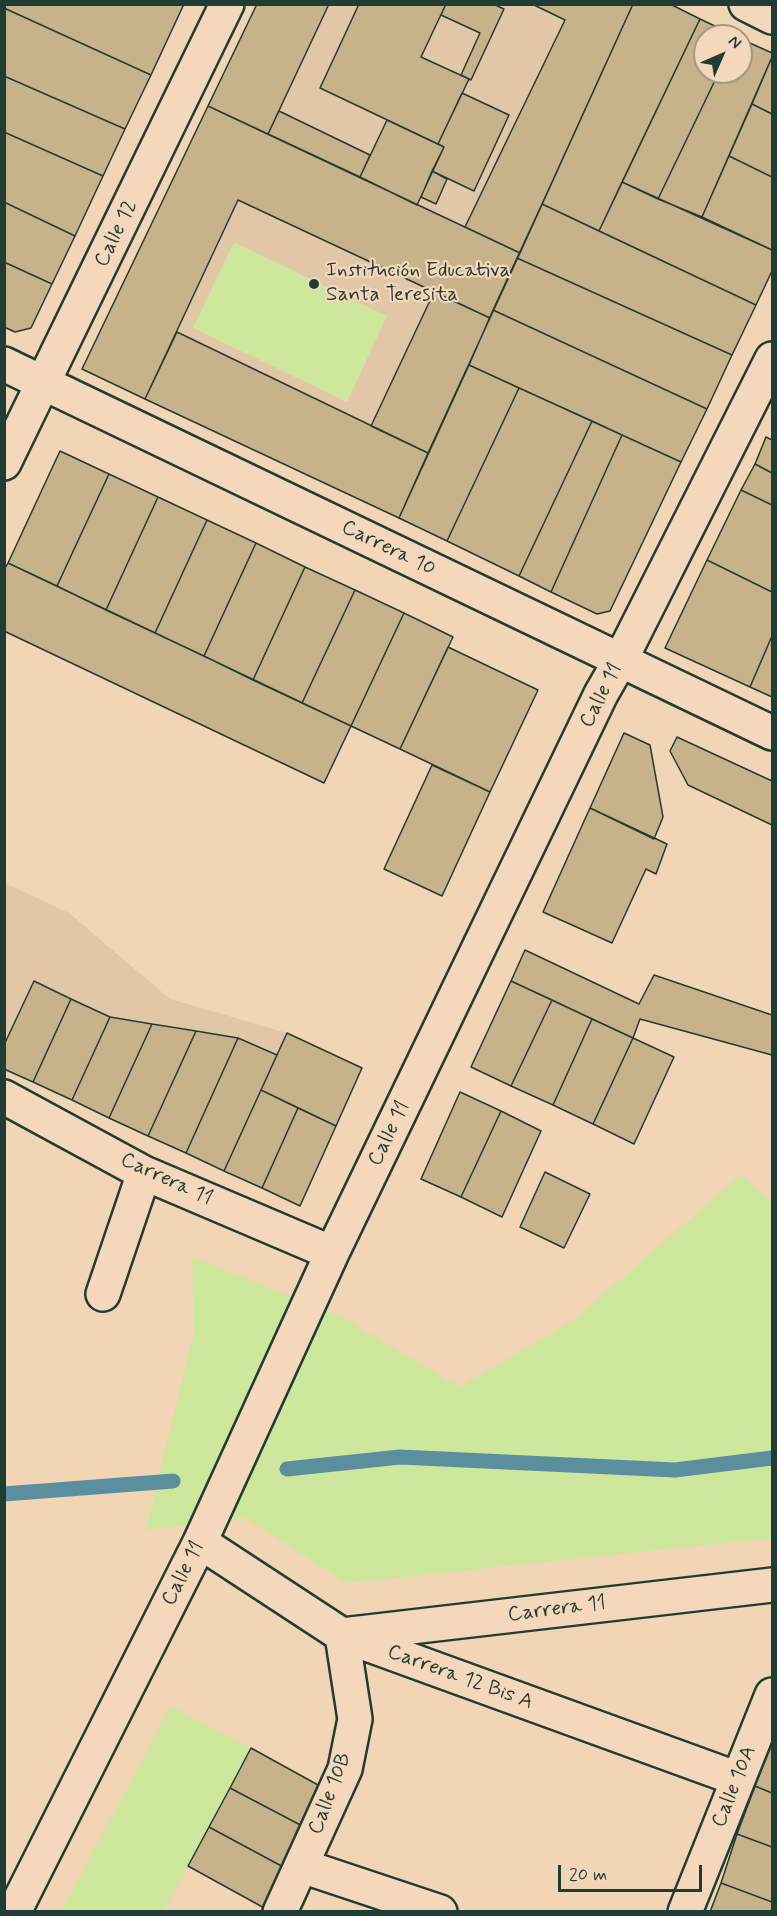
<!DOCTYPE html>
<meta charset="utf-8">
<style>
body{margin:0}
#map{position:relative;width:777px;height:1916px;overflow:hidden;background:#f2d5b4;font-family:Mynerve,sans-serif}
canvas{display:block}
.frame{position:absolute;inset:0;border:6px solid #1f3d34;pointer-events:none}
.north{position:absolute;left:693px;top:24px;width:60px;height:60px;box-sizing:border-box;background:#f5d8bb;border:2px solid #9f9a85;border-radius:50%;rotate:45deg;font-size:16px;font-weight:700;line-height:24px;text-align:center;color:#1f3d34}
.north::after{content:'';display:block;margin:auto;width:21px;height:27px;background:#1f3d34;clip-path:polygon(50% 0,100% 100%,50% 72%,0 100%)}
.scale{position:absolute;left:558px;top:1865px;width:144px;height:27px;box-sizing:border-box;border:3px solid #1f3d34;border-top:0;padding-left:8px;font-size:18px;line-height:21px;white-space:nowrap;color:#1f3d34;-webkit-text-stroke:4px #f5d8bb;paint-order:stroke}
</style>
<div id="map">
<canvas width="777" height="1916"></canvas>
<div class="frame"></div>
<div class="north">N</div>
<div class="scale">20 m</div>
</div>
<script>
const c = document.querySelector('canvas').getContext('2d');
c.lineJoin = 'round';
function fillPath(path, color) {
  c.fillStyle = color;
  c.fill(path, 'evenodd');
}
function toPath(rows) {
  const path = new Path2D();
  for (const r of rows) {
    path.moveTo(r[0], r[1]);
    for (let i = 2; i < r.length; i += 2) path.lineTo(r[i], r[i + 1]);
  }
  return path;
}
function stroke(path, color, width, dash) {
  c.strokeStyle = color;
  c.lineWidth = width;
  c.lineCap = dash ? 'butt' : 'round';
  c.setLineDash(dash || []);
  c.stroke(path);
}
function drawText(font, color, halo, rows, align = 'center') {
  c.font = font + ' Mynerve,sans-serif';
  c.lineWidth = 4.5;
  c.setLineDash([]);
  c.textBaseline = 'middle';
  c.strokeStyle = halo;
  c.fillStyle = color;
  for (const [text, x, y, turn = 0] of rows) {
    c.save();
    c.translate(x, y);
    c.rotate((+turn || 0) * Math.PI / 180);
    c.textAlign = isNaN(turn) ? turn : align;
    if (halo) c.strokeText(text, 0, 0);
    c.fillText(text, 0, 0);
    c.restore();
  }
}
const built = toPath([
 [257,5,633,5,399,518,82,369],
 [5,883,69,913,170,999,287,1033,277,1055,238,1038,110,1017,34,981,6,1041,5,1041]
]);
const green = toPath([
 [234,242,387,316,347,402,193,328],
 [741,1175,772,1203,772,1538,346,1583,246,1518,146,1530,194,1332,192,1257,338,1315,460,1387,574,1320],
 [171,1706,251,1748,164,1911,61,1912]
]);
const stream = toPath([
 [287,1469,400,1457,675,1470,772,1458],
 [4,1494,173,1481]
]);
const building = toPath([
 [4,4,184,4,151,75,4,8,4,4],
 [257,4,329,4,268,134,208,106,257,4],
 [359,4,446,4,421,57,469,79,438,144,320,88,359,4],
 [446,4,493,4,504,9,471,80,461,75,480,33,441,15,446,4],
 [532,4,633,4,520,253,465,227,565,20,532,4],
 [633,4,670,4,700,19,599,231,542,204,633,4],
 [4,8,151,75,125,129,4,76,4,8],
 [700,19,736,36,705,36,705,72,719,72,658,199,622,182,700,19],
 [741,39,772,53,772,57,702,217,658,199,719,72,741,72,741,39],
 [772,57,772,114,752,104,772,57],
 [4,76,125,129,103,176,4,132,4,76],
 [462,93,509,115,474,191,432,171,444,147,438,144,462,93],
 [752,104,772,114,772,177,729,156,752,104],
 [208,106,520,253,490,318,238,200,145,399,82,369,208,106],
 [279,111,370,155,360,177,268,134,279,111],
 [387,120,444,147,417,205,360,177,387,120],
 [4,132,103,176,75,236,4,202,4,132],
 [729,156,772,177,772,250,702,217,729,156],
 [432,171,447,179,436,204,421,197,432,171],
 [622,182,772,250,772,271,756,305,599,231,622,182],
 [4,202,75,236,52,284,4,262,4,202],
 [542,204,756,305,732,355,517,258,542,204],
 [517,258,732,355,707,409,493,310,517,258],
 [4,262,52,284,31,328,15,332,4,327,4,262],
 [434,292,490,318,428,453,371,426,434,292],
 [493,310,707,409,681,462,469,365,493,310],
 [177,332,428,453,399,518,145,399,177,332],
 [469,365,519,388,447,541,399,518,469,365],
 [519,388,592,421,519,576,447,541,519,388],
 [592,421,622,435,551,592,519,576,592,421],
 [622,435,681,462,610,611,597,614,551,592,622,435],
 [766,437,772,440,772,473,755,464,766,437],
 [60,451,109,474,57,586,8,563,60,451],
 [755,464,772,473,772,505,741,490,755,464],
 [109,474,158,497,106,610,57,586,109,474],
 [741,490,772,505,772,592,707,560,741,490],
 [158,497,207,520,155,633,106,610,158,497],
 [207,520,256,543,204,656,155,633,207,520],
 [256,543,305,567,253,680,204,656,256,543],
 [707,560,772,592,772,636,750,687,665,648,707,560],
 [8,563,351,726,324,783,4,631,4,570,8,563],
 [305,567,355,590,302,703,253,680,305,567],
 [355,590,404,613,351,726,302,703,355,590],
 [404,613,453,637,400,749,351,726,404,613],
 [772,636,772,697,750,687,772,636],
 [448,647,538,690,490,792,400,749,448,647],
 [624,733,650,745,663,817,654,839,590,808,624,733],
 [677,737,772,781,772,825,688,785,670,751,677,737],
 [432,765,490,792,442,896,384,869,432,765],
 [590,808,667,844,656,874,646,869,612,943,543,912,590,808],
 [525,950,639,1004,654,975,772,1015,772,1055,640,1019,633,1038,511,981,525,950],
 [34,981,71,999,33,1082,4,1069,4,1045,34,981],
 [511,981,552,1000,511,1086,471,1067,511,981],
 [71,999,110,1017,72,1100,33,1082,71,999],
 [552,1000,592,1019,553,1105,511,1086,552,1000],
 [110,1017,152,1024,109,1118,72,1100,110,1017],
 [592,1019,633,1038,593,1124,553,1105,592,1019],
 [152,1024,196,1031,148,1136,109,1118,152,1024],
 [196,1031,238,1038,186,1153,148,1136,196,1031],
 [287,1033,362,1068,336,1126,261,1090,287,1033],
 [238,1038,277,1055,224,1171,186,1153,238,1038],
 [633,1038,674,1057,634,1144,593,1124,633,1038],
 [261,1090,298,1108,262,1188,224,1171,261,1090],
 [460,1092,501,1111,461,1197,421,1179,460,1092],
 [298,1108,336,1126,300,1206,262,1188,298,1108],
 [501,1111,541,1131,502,1217,461,1197,501,1111],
 [545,1172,590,1194,564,1248,520,1227,545,1172],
 [772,1739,772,1793,755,1786,772,1739],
 [251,1748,329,1791,308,1829,230,1788,251,1748],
 [755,1786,772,1793,772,1847,737,1834,755,1786],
 [230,1788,308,1829,287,1869,209,1827,230,1788],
 [209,1827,287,1869,266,1909,188,1866,209,1827],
 [737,1834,772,1847,772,1902,721,1883,737,1834],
 [721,1883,772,1902,772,1912,710,1912,721,1883]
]);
const minor = toPath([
 [746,4,772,17],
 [4,463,227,4],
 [4,1097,144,1173,332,1253],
 [103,1294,144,1173],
 [200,1542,342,1635,738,1779],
 [302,1866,440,1912],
 [14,1912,200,1542,332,1253,601,694,620,661],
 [280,1912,345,1769,355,1719,342,1635,772,1585],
 [685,1912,772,1695]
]);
const major = toPath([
 [4,364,772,733],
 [620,661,772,359]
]);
const markers = [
 [314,284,6,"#1f3d34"]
];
const streetNames = [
 ["Calle 12",117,234,-64],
 ["Carrera 10",388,549,26],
 ["Calle 11",602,696,-63],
 ["Calle 11",390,1134,-64],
 ["Carrera 11",166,1180,25],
 ["Calle 11",184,1574,-63],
 ["Carrera 11",557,1610,-7],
 ["Carrera 12 Bis A",460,1678,20],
 ["Calle 10A",735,1787,-68],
 ["Calle 10B",331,1794,-69]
];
const poiNames = [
 ["Institución Educativa",326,272],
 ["Santa Teresita",326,296]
];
fillPath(built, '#e1c7a5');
fillPath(green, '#cde79d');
stroke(stream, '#5b8f9e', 15);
fillPath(building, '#c7b28a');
stroke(building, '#1f3d34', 1.5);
stroke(minor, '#1f3d34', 38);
stroke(major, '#1f3d34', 38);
stroke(minor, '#f5d8bb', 33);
stroke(major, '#f5d8bb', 33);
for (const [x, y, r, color] of markers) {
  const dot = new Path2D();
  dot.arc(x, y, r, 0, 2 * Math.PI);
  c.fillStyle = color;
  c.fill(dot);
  stroke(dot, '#f5d8bb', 2);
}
drawText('21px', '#1f3d34', '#f5d8bb', streetNames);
drawText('21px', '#1f3d34', '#f5d8bb', poiNames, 'left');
</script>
